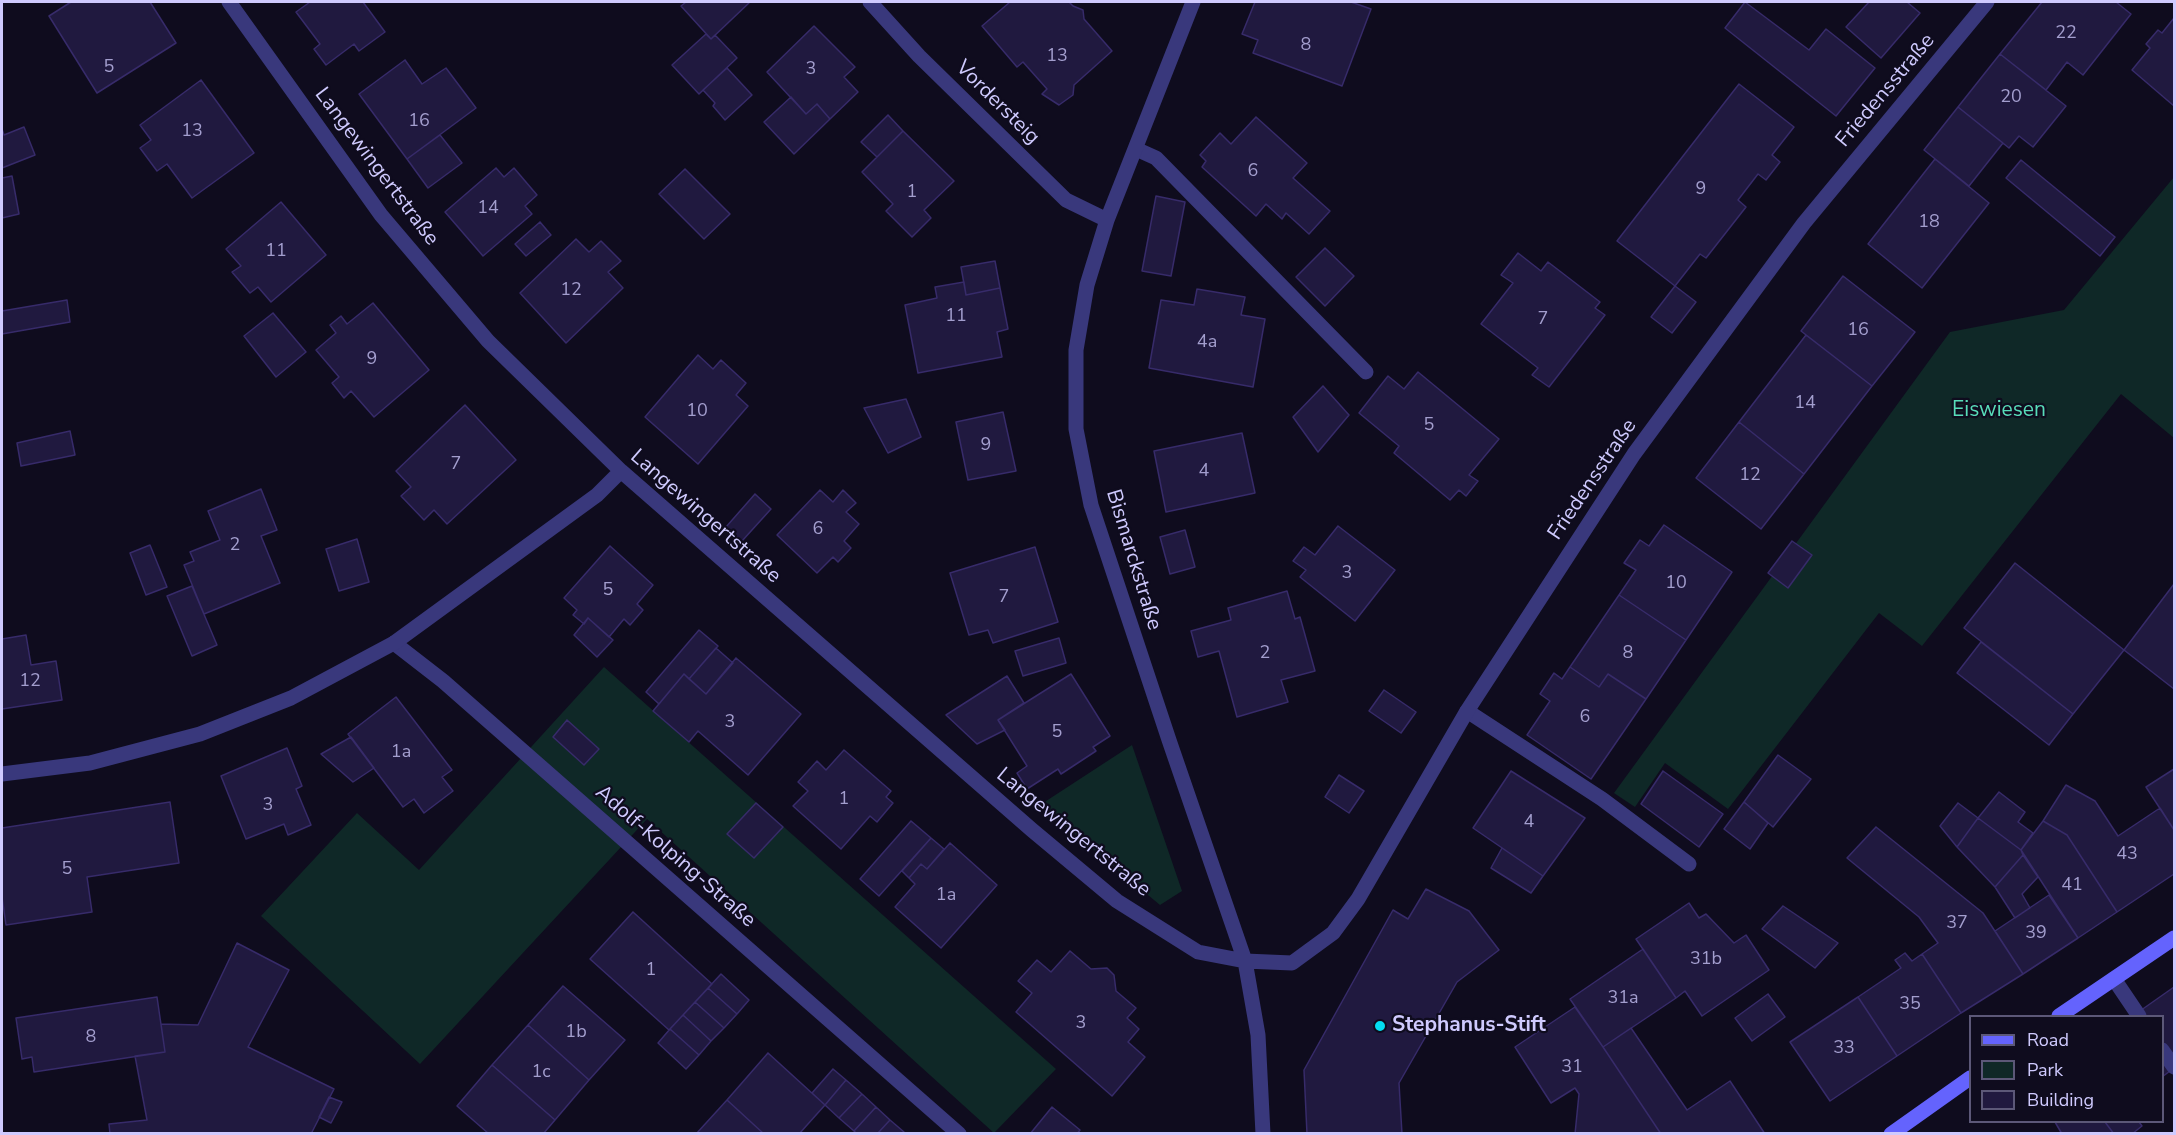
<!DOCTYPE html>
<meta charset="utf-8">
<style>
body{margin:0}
#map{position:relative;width:2176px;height:1135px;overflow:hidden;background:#0f0c1e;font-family:"Nunito Sans",sans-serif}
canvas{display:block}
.frame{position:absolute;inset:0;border:3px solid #cfcafe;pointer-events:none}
.legend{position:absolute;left:1969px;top:1015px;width:195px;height:108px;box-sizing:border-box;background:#0f0c1e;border:2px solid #5c5878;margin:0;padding:8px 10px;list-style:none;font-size:18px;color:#cfcafe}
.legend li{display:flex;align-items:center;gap:12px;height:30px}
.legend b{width:30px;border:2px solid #5c5878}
</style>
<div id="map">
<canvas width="2176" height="1135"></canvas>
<div class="frame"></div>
<ul class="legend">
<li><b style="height:8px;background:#6463fd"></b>Road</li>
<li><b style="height:16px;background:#0f2827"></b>Park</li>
<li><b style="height:16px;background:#20193f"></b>Building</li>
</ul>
</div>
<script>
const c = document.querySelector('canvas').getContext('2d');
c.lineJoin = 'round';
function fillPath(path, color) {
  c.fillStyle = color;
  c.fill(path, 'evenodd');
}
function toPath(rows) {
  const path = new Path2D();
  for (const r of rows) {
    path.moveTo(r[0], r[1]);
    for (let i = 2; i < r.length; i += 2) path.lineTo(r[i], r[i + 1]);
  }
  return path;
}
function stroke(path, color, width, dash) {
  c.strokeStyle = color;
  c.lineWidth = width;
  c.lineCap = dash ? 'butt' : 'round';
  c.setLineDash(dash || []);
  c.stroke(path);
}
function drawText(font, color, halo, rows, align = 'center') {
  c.font = font + ' "Nunito Sans",sans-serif';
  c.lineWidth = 4.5;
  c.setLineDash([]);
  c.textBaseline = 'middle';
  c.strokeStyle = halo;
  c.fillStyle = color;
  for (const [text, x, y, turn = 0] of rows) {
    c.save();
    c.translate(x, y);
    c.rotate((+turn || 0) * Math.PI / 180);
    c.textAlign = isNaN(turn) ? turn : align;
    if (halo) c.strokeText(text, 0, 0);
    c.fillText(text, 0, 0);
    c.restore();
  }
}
const green = toPath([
 [2174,177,2174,438,2121,394,1922,646,1879,613,1728,809,1665,763,1635,807,1614,793,1950,332,2064,310],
 [604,667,1056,1069,994,1133,647,819,420,1064,261,916,357,813,419,870],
 [1132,745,1182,891,1160,905,1040,805]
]);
const building = toPath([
 [71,2,150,2,176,43,97,93,49,16,71,2],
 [310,2,363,2,385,32,359,51,354,44,326,65,314,49,320,44,296,12,310,2],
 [686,2,750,2,711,39,681,6,686,2],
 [1010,2,1069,2,1073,6,1083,10,1084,19,1112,51,1074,85,1073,95,1059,105,1042,94,1047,89,1023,62,1017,67,982,26,1010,2],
 [1255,2,1351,2,1371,9,1342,86,1253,53,1258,40,1242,34,1255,2],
 [1745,2,1809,50,1826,29,1875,68,1836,116,1725,28,1745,2],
 [1869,2,1907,2,1920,13,1881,58,1846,27,1869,2],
 [2042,2,2116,2,2131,14,2083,75,2067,62,2046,90,2000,54,2042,2],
 [2174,18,2174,106,2132,70,2150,48,2146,44,2158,30,2162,33,2174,18],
 [814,26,855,67,844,77,858,92,830,119,817,104,806,114,767,72,814,26],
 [706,34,711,39,715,35,737,58,699,94,672,65,706,34],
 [2000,54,2066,106,2033,147,2019,136,2009,148,1958,107,2000,54],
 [405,60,422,84,446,68,476,108,407,159,359,94,405,60],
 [727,68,752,95,725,120,713,106,715,103,703,90,727,68],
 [201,80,254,153,192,198,167,164,157,171,140,148,151,140,140,125,201,80],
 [1739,84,1794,127,1772,155,1780,162,1766,180,1758,174,1738,200,1746,207,1706,258,1700,254,1675,286,1617,241,1739,84],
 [791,97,806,114,817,104,830,119,794,154,764,122,791,97],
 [1958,107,2003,143,1969,186,1924,150,1958,107],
 [888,115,903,131,877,157,861,142,888,115],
 [1256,117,1307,163,1293,178,1330,211,1309,234,1286,213,1282,219,1266,204,1256,216,1202,167,1206,161,1200,155,1220,133,1231,144,1256,117],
 [24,127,35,155,2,168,2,129,4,135,24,127],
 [903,131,954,181,924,210,931,218,912,237,886,211,893,204,862,172,903,131],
 [440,135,462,163,428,188,407,159,440,135],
 [1935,159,1989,203,1922,288,1868,244,1935,159],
 [2021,160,2115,237,2100,256,2006,178,2021,160],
 [496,168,504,177,514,168,537,195,525,206,532,214,483,256,445,212,496,168],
 [685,169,730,214,704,239,659,194,685,169],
 [12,176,19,214,2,218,2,178,12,176],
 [1156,196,1185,202,1171,276,1142,271,1156,196],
 [281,202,326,255,271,302,258,287,250,293,232,272,241,266,226,249,281,202],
 [540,222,551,235,526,256,515,244,540,222],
 [576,239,589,252,601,241,621,261,608,272,623,288,566,343,520,293,576,239],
 [1325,248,1354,276,1325,306,1296,277,1325,248],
 [1518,253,1541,271,1548,262,1600,302,1595,308,1605,315,1549,387,1532,375,1538,368,1481,324,1513,283,1501,275,1518,253],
 [995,261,1000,288,966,295,961,267,995,261],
 [1843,276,1915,332,1872,386,1801,331,1843,276],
 [964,282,966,295,1000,288,1008,329,997,332,1002,357,918,373,905,305,937,298,935,287,964,282],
 [1675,286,1696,302,1672,333,1651,317,1675,286],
 [1197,289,1245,297,1241,315,1265,319,1253,387,1149,368,1161,300,1194,305,1197,289],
 [67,300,70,322,2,334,2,311,67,300],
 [373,303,429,370,374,417,351,391,344,398,332,383,339,377,316,350,336,333,330,325,341,316,347,324,373,303],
 [273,313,306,352,276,377,244,336,273,313],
 [1806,335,1872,386,1804,474,1739,422,1806,335],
 [698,355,713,369,721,360,746,383,736,395,748,406,698,464,645,417,698,355],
 [1418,372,1499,439,1469,475,1478,481,1466,496,1459,490,1450,500,1394,453,1399,446,1359,413,1388,376,1404,389,1418,372],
 [1323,386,1349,415,1318,452,1293,417,1323,386],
 [906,399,921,437,888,453,864,408,906,399],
 [465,405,516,460,447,524,434,510,424,520,401,496,411,487,396,471,465,405],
 [1003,412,1016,471,968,480,956,422,1003,412],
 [1739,422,1804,474,1761,529,1696,478,1739,422],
 [70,431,75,455,21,466,17,443,70,431],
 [1242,433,1255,493,1166,512,1154,451,1242,433],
 [261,489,277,530,261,536,280,583,204,614,184,565,194,561,190,552,220,540,208,511,261,489],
 [820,490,833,502,843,490,856,503,846,512,859,524,844,541,851,548,838,562,833,557,817,573,777,535,820,490],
 [755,494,771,509,742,541,726,527,755,494],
 [1664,525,1732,572,1686,640,1619,595,1636,570,1624,563,1640,540,1649,546,1664,525],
 [1338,526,1395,570,1355,621,1300,577,1306,570,1293,561,1304,547,1315,555,1338,526],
 [1185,530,1195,567,1170,574,1160,537,1185,530],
 [357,539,369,582,339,591,326,549,357,539],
 [1792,541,1812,555,1788,588,1768,573,1792,541],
 [150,545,167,587,146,595,130,553,150,545],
 [610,546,653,585,637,604,643,610,630,625,624,619,609,637,588,618,584,624,573,615,577,610,564,598,610,546],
 [1035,547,1058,622,993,643,988,630,969,635,950,573,1035,547],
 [2015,563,2124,650,2073,714,1964,628,2015,563],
 [2174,584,2174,689,2124,650,2174,584],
 [192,586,217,645,192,656,167,596,192,586],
 [1287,591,1295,619,1300,617,1315,671,1281,680,1288,702,1237,717,1219,651,1198,657,1191,631,1231,620,1228,608,1287,591],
 [1619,595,1686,640,1646,699,1608,674,1599,687,1570,667,1619,595],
 [588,618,613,640,597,657,574,635,588,618],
 [699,630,718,646,689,679,684,674,659,704,646,692,699,630],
 [26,635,31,665,56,661,62,700,2,709,2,639,26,635],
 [1059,638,1066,663,1023,676,1015,651,1059,638],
 [1981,642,2073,714,2049,745,1957,673,1981,642],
 [716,648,733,663,706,694,689,679,716,648],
 [736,658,801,714,748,775,698,731,689,742,653,711,684,674,706,694,736,658],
 [1570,667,1599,687,1608,674,1646,699,1591,779,1527,735,1550,701,1540,694,1554,673,1562,679,1570,667],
 [1071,674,1110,736,1093,747,1096,751,1061,774,1058,769,1027,789,1017,773,1027,766,998,720,1071,674],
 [1007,676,1024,703,998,720,1005,730,977,744,946,715,1007,676],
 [1384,690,1416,712,1401,733,1369,711,1384,690],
 [396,697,452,770,442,777,453,791,424,813,414,799,403,807,348,734,396,697],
 [567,720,599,749,584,765,553,737,567,720],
 [351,737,374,768,353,782,321,754,351,737],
 [287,748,302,786,296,789,311,825,288,835,284,824,246,839,221,776,287,748],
 [844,750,891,791,886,797,893,803,877,822,870,816,841,849,793,806,808,791,798,782,817,761,826,770,844,750],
 [1778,755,1811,779,1773,827,1744,802,1778,755],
 [2174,769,2174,830,2146,787,2174,769],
 [1511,771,1585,818,1543,876,1473,828,1511,771],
 [1663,771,1723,814,1699,847,1641,804,1663,771],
 [1339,775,1364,791,1349,813,1325,797,1339,775],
 [2066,785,2095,801,2118,836,2160,808,2174,830,2174,874,2117,912,2067,835,2043,821,2066,785],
 [1999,792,2025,812,2018,822,2033,833,2021,850,1978,818,1999,792],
 [170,802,179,863,87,877,92,912,6,925,2,897,2,828,170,802],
 [1744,802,1768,823,1750,849,1724,829,1744,802],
 [756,803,783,827,754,858,727,834,756,803],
 [1958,803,1978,818,1957,847,1940,826,1958,803],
 [1978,818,2021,850,2023,855,1995,887,1957,847,1978,818],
 [911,821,931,838,879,896,860,879,911,821],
 [2043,821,2067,835,2117,912,2078,938,2021,850,2043,821],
 [1876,827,1983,913,2023,974,1961,1013,1922,954,1938,943,1919,917,1847,858,1876,827],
 [931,838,944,849,927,869,921,864,909,878,902,871,931,838],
 [950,843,997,885,941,948,895,907,915,884,909,878,921,864,927,869,950,843],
 [1502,848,1543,876,1531,893,1491,868,1502,848],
 [2023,855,2038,877,2022,894,2030,908,2015,918,1995,887,2023,855],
 [1426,889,1469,911,1499,950,1457,982,1399,1083,1402,1134,1307,1134,1304,1070,1393,910,1408,919,1426,889],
 [2049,895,2078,938,2023,974,1995,931,2049,895],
 [1689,903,1699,918,1706,914,1734,943,1746,935,1769,970,1702,1016,1685,991,1676,998,1636,939,1689,903],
 [1783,906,1838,943,1815,968,1762,929,1783,906],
 [633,912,712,984,669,1030,590,959,633,912],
 [237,943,289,970,248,1047,334,1089,311,1134,110,1134,109,1124,147,1120,135,1056,165,1052,161,1024,198,1025,237,943],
 [1643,949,1676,998,1603,1047,1570,999,1643,949],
 [1070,951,1091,969,1107,968,1114,975,1116,991,1136,1008,1127,1018,1139,1029,1128,1042,1145,1057,1112,1096,1016,1012,1032,993,1018,981,1037,960,1051,972,1070,951],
 [1905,953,1912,961,1922,954,1961,1013,1897,1056,1858,997,1901,968,1895,960,1905,953],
 [721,974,749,1000,737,1014,708,988,721,974],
 [563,986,625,1040,589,1080,528,1025,563,986],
 [2174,987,2174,1067,2162,1050,2162,1016,2139,1016,2137,1013,2174,987],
 [708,988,737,1014,724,1028,695,1002,708,988],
 [1768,994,1785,1017,1752,1041,1735,1018,1768,994],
 [157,997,165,1052,34,1072,32,1057,22,1059,16,1018,157,997],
 [1858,997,1897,1056,1830,1101,1790,1042,1858,997],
 [695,1002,724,1028,711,1041,683,1015,695,1002],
 [1575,1007,1603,1047,1661,1134,1575,1134,1579,1094,1575,1088,1551,1103,1515,1047,1575,1007],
 [683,1015,711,1041,699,1055,670,1029,683,1015],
 [528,1025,589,1080,555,1120,492,1065,528,1025],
 [1631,1028,1687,1110,1730,1081,1765,1134,1661,1134,1603,1047,1631,1028],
 [670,1029,699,1055,686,1069,658,1043,670,1029],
 [2162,1050,2174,1068,2162,1077,2162,1050],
 [768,1053,825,1105,799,1134,764,1134,727,1100,768,1053],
 [492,1065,555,1120,543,1134,489,1134,457,1106,492,1065],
 [833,1069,846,1080,825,1105,812,1093,833,1069],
 [846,1080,862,1094,839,1118,825,1105,846,1080],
 [862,1094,876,1107,854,1131,839,1118,862,1094],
 [329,1097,342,1102,331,1123,319,1117,329,1097],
 [727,1100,764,1134,696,1134,727,1100],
 [876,1107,890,1120,877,1134,857,1134,854,1131,876,1107],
 [1052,1107,1080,1130,1077,1134,1030,1134,1052,1107],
 [890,1120,904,1132,903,1134,877,1134,890,1120],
 [2055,1122,2105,1122,2114,1134,2062,1134,2055,1122],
 [2105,1122,2139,1122,2142,1126,2132,1134,2114,1134,2105,1122]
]);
const service = toPath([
 [1136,149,1156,158,1366,372],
 [394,643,443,681,959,1134],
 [1467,711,1602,799,1689,864],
 [2114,979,2139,1016],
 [2162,1050,2174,1067]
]);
const minor = toPath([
 [229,2,381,215,488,341,621,471,1032,830,1117,901,1198,952,1245,961,1292,963,1333,933,1358,899,1467,711,1634,454,1804,223,1987,2],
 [870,2,919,56,1066,200,1107,220],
 [1193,2,1107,220,1087,285,1076,350,1076,429,1091,505,1169,740,1245,961,1258,1035,1263,1134],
 [2,774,90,763,200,734,291,698,394,643,597,495,621,471]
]);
const secondary = toPath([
 [2059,1016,2174,938],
 [1891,1134,1970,1078]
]);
const markers = [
 [1380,1026,6,"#04dcf1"]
];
const numberNames = [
 ["22",2066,34],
 ["8",1306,46],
 ["13",1057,57],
 ["5",109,68],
 ["3",811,70],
 ["20",2011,98],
 ["16",419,122],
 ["13",192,132],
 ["6",1253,172],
 ["9",1701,190],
 ["1",912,193],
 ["14",488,209],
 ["18",1929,223],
 ["11",276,252],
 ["12",571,291],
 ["11",956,317],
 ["7",1543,320],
 ["16",1858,331],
 ["4a",1207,343],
 ["9",372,360],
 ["14",1805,404],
 ["10",697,412],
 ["5",1429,426],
 ["9",986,446],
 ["7",456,465],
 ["4",1204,472],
 ["12",1750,476],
 ["6",818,530],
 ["2",235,546],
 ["3",1347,574],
 ["10",1676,584],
 ["5",608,591],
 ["7",1004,598],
 ["2",1265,654],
 ["8",1628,654],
 ["12",30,682],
 ["6",1585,718],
 ["3",730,723],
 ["5",1057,733],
 ["1a",401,753],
 ["1",844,800],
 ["3",268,806],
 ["4",1529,823],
 ["43",2127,855],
 ["5",67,870],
 ["41",2072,886],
 ["1a",946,896],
 ["37",1957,924],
 ["39",2036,934],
 ["31b",1706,960],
 ["1",651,971],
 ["31a",1623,999],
 ["35",1910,1005],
 ["3",1081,1024],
 ["1b",576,1033],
 ["8",91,1038],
 ["33",1844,1049],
 ["31",1572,1068],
 ["1c",541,1073]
];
const streetNames = [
 ["Friedensstraße",1886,91,-50],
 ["Vordersteig",997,103,45],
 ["Langewingertstraße",376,167,53],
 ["Friedensstraße",1593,480,-56],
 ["Langewingertstraße",705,517,41],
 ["Bismarckstraße",1133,560,73],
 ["Langewingertstraße",1073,833,39],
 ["Adolf-Kolping-Straße",675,857,41]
];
const parkNames = [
 ["Eiswiesen",1999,411]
];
const poiNames = [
 ["Stephanus-Stift",1392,1026]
];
fillPath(green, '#0f2827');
fillPath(building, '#20193f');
stroke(building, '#372b6a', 1.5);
stroke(service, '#39387c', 15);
stroke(minor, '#39387c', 15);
stroke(secondary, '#6463fd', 15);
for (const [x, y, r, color] of markers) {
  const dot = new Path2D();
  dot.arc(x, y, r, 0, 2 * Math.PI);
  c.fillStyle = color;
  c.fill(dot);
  stroke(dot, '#0f0c1e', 2);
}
drawText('18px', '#a39ece', null, numberNames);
drawText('21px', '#cfcafe', '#0f0c1e', streetNames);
drawText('21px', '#58dcb9', '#0f0c1e', parkNames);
drawText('bold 21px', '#cfcafe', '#0f0c1e', poiNames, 'left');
</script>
